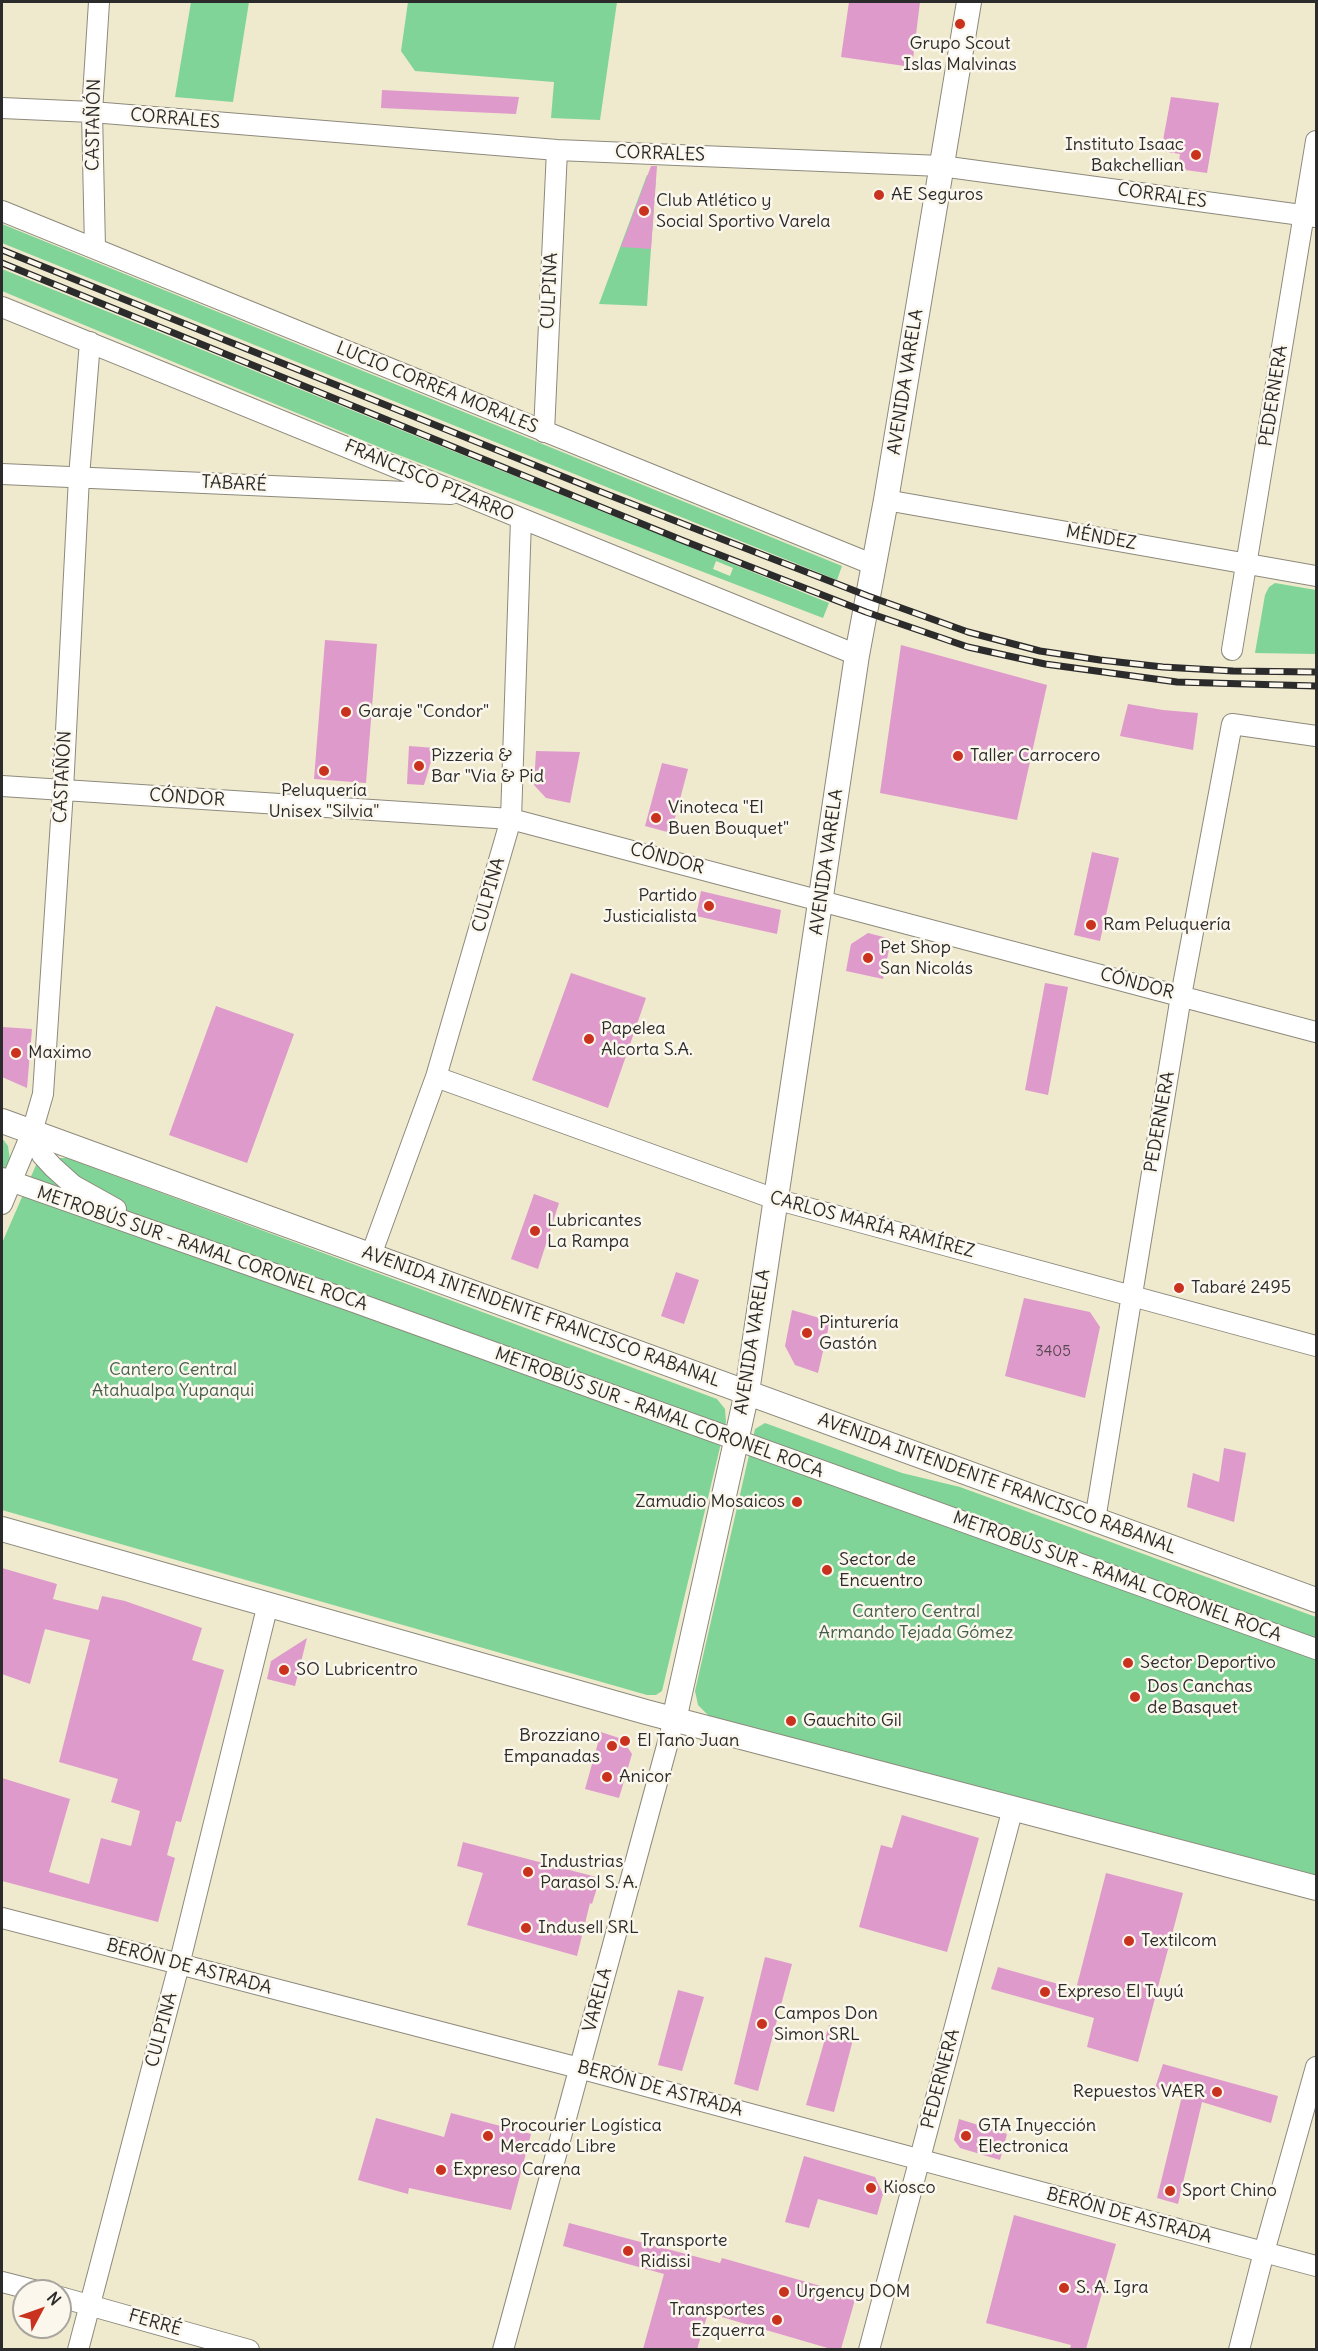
<!DOCTYPE html>
<meta charset="utf-8">
<style>
body{margin:0}
#map{position:relative;width:1318px;height:2351px;overflow:hidden;background:#efe9ce;font-family:Delius,sans-serif}
canvas{display:block}
.frame{position:absolute;inset:0;border:3px solid #2b2b2b;pointer-events:none}
.north{position:absolute;left:12px;top:2279px;width:60px;height:60px;box-sizing:border-box;background:#fbf7ec;border:2px solid #a8a59f;border-radius:50%;rotate:49deg;font-size:16px;font-weight:700;line-height:24px;text-align:center;color:#2b2b2b}
.north::after{content:'';display:block;margin:auto;width:21px;height:27px;background:#c8321e;clip-path:polygon(50% 0,100% 100%,50% 72%,0 100%)}
</style>
<div id="map">
<canvas width="1318" height="2351"></canvas>
<div class="frame"></div>
<div class="north">N</div>
</div>
<script>
const c = document.querySelector('canvas').getContext('2d');
c.lineJoin = 'round';
function fillPath(path, color) {
  c.fillStyle = color;
  c.fill(path, 'evenodd');
}
function toPath(rows) {
  const path = new Path2D();
  for (const r of rows) {
    path.moveTo(r[0], r[1]);
    for (let i = 2; i < r.length; i += 2) path.lineTo(r[i], r[i + 1]);
  }
  return path;
}
function stroke(path, color, width, dash) {
  c.strokeStyle = color;
  c.lineWidth = width;
  c.lineCap = dash ? 'butt' : 'round';
  c.setLineDash(dash || []);
  c.stroke(path);
}
function drawText(font, color, halo, rows, align = 'center') {
  c.font = font + ' Delius,sans-serif';
  c.lineWidth = 5;
  c.setLineDash([]);
  c.textBaseline = 'middle';
  c.strokeStyle = halo;
  c.fillStyle = color;
  for (const [text, x, y, turn = 0] of rows) {
    c.save();
    c.translate(x, y);
    c.rotate((+turn || 0) * Math.PI / 180);
    c.textAlign = isNaN(turn) ? turn : align;
    if (halo) c.strokeText(text, 0, 0);
    c.fillText(text, 0, 0);
    c.restore();
  }
}
const green = toPath([
 [191,2,249,2,233,102,175,97],
 [408,2,617,2,600,120,551,118,554,82,415,71,401,51],
 [647,175,656,176,647,306,599,304],
 [2,224,842,566,837,580,2,243],
 [2,269,829,603,823,618,391,452,2,291],
 [716,561,733,568,730,576,713,569],
 [1275,583,1316,590,1316,654,1255,653,1265,595,1269,587],
 [2,1138,8,1146,10,1160,2,1180],
 [49,1158,67,1158,717,1399,725,1409,726,1422,662,1691,656,1695,647,1695,2,1510,2,1243,36,1165],
 [765,1423,902,1473,960,1487,1316,1617,1316,1875,709,1716,698,1705,695,1691,755,1429]
]);
const building = toPath([
 [849,2,920,2,912,67,841,57],
 [382,90,519,97,516,114,381,108],
 [1171,97,1219,103,1207,173,1178,169,1180,154,1161,151],
 [651,166,657,166,651,249,621,247],
 [325,640,377,644,366,783,314,779],
 [901,645,1047,685,1017,820,880,793],
 [1128,704,1163,710,1198,713,1193,750,1120,736],
 [409,746,435,748,424,785,407,784],
 [536,751,580,752,570,803,546,798,534,785],
 [662,763,688,769,671,833,645,826],
 [1092,852,1119,858,1100,941,1074,935],
 [701,891,781,910,777,934,696,916],
 [868,933,891,939,883,979,846,971,851,944],
 [571,973,646,998,608,1108,532,1080],
 [1045,983,1068,987,1048,1095,1025,1090],
 [216,1006,294,1034,247,1163,169,1135],
 [2,1027,32,1029,27,1088,2,1077],
 [534,1194,559,1203,538,1269,511,1259],
 [676,1272,699,1280,684,1324,661,1316],
 [1024,1298,1090,1312,1100,1327,1085,1398,1005,1376],
 [792,1310,830,1321,818,1373,795,1365,785,1346],
 [1224,1448,1246,1453,1234,1522,1187,1507,1193,1473,1219,1482],
 [2,1568,57,1584,53,1599,98,1610,102,1596,125,1601,202,1628,192,1660,224,1670,181,1822,176,1821,167,1855,175,1858,158,1922,2,1881,2,1778,70,1799,49,1872,89,1884,101,1838,131,1846,140,1811,111,1802,118,1779,59,1762,90,1640,45,1629,30,1684,2,1674],
 [307,1638,295,1686,267,1679,271,1661],
 [601,1732,622,1739,632,1754,619,1798,585,1789],
 [902,1815,979,1838,947,1952,859,1927,881,1845,892,1848],
 [463,1842,600,1878,592,1904,590,1903,577,1956,467,1925,483,1873,457,1866],
 [1106,1873,1183,1893,1138,2062,1087,2047,1094,2018,991,1989,998,1967,1076,1989],
 [765,1957,792,1964,758,2091,734,2084],
 [678,1990,704,1997,682,2071,658,2065],
 [829,2025,855,2032,834,2112,806,2105],
 [1163,2064,1278,2096,1271,2123,1202,2102,1178,2204,1157,2198,1182,2096,1155,2088],
 [451,2113,531,2134,511,2210,409,2188,408,2194,358,2180,376,2118,444,2137],
 [959,2119,1007,2134,1000,2160,960,2148,954,2140],
 [804,2156,875,2177,883,2194,877,2215,818,2199,809,2228,785,2222],
 [1014,2215,1116,2244,1086,2349,1070,2349,1071,2345,986,2323],
 [569,2223,720,2263,722,2258,856,2296,841,2349,831,2349,708,2313,697,2349,643,2349,664,2274,563,2246]
]);
const minor = toPath([
 [2,108,92,112,557,150,941,166,1316,217],
 [2,211,874,565],
 [95,248,92,112,99,2],
 [2,307,857,655],
 [544,432,557,150],
 [2,474,451,494],
 [886,500,1316,576],
 [1232,650,1316,141],
 [2,786,511,819,1316,1032],
 [436,1077,775,1199,1316,1346],
 [32,1132,42,1155,53,1167,73,1185,116,1209],
 [2,1178,357,1303,1316,1649],
 [2,1204,32,1132,43,1094,63,790,79,477,90,342],
 [371,1255,436,1077,511,819,521,519],
 [1095,1520,1181,996,1232,724,1316,736],
 [2,1918,579,2068,1316,2266],
 [2,2282,37,2291],
 [60,2297,249,2350],
 [78,2350,179,1965,268,1604],
 [503,2350,674,1720],
 [869,2350,1013,1808],
 [1239,2350,1264,2252,1316,2067]
]);
const major = toPath([
 [2,1121,1316,1600],
 [2,1529,646,1712,1316,1888],
 [674,1720,747,1392,857,655,886,500,969,2]
]);
const rail = toPath([
 [2,250,596,490,868,596,968,632,1040,651,1100,660,1163,667,1233,671,1316,672],
 [2,263,684,541,866,612,968,647,1045,664,1177,682,1316,686]
]);
const markers = [
 [960,24,6,"#c8321e"],
 [1196,155,6,"#c8321e"],
 [879,195,6,"#c8321e"],
 [644,211,6,"#c8321e"],
 [346,712,6,"#c8321e"],
 [958,756,6,"#c8321e"],
 [419,766,6,"#c8321e"],
 [324,771,6,"#c8321e"],
 [656,818,6,"#c8321e"],
 [709,906,6,"#c8321e"],
 [1091,925,6,"#c8321e"],
 [868,958,6,"#c8321e"],
 [589,1039,6,"#c8321e"],
 [16,1053,6,"#c8321e"],
 [535,1231,6,"#c8321e"],
 [1179,1288,6,"#c8321e"],
 [807,1333,6,"#c8321e"],
 [797,1502,6,"#c8321e"],
 [827,1570,6,"#c8321e"],
 [1128,1663,6,"#c8321e"],
 [284,1670,6,"#c8321e"],
 [1135,1697,6,"#c8321e"],
 [791,1721,6,"#c8321e"],
 [625,1741,6,"#c8321e"],
 [612,1746,6,"#c8321e"],
 [607,1777,6,"#c8321e"],
 [528,1872,6,"#c8321e"],
 [526,1928,6,"#c8321e"],
 [1129,1941,6,"#c8321e"],
 [1045,1992,6,"#c8321e"],
 [762,2024,6,"#c8321e"],
 [1217,2092,6,"#c8321e"],
 [488,2136,6,"#c8321e"],
 [966,2136,6,"#c8321e"],
 [441,2170,6,"#c8321e"],
 [871,2188,6,"#c8321e"],
 [1170,2191,6,"#c8321e"],
 [628,2251,6,"#c8321e"],
 [1064,2288,6,"#c8321e"],
 [784,2292,6,"#c8321e"],
 [777,2320,6,"#c8321e"]
];
const numberNames = [
 ["3405",1053,1352]
];
const poiNames = [
 ["Grupo Scout",960,44,"center"],
 ["Islas Malvinas",960,65,"center"],
 ["Instituto Isaac",1184,145,"right"],
 ["Bakchellian",1184,166,"right"],
 ["AE Seguros",891,195],
 ["Club Atlético y",656,201],
 ["Social Sportivo Varela",656,222],
 ["Garaje \"Condor\"",358,712],
 ["Pizzeria &",431,756],
 ["Bar \"Via & Pid",431,777],
 ["Taller Carrocero",970,756],
 ["Peluquería",324,791,"center"],
 ["Unisex \"Silvia\"",324,812,"center"],
 ["Vinoteca \"El",668,808],
 ["Buen Bouquet\"",668,829],
 ["Partido",697,896,"right"],
 ["Justicialista",697,917,"right"],
 ["Ram Peluquería",1103,925],
 ["Pet Shop",880,948],
 ["San Nicolás",880,969],
 ["Papelea",601,1029],
 ["Alcorta S.A.",601,1050],
 ["Maximo",28,1053],
 ["Lubricantes",547,1221],
 ["La Rampa",547,1242],
 ["Tabaré 2495",1191,1288],
 ["Pinturería",819,1323],
 ["Gastón",819,1344],
 ["Zamudio Mosaicos",785,1502,"right"],
 ["Sector de",839,1560],
 ["Encuentro",839,1581],
 ["Sector Deportivo",1140,1663],
 ["SO Lubricentro",296,1670],
 ["Dos Canchas",1147,1687],
 ["de Basquet",1147,1708],
 ["Gauchito Gil",803,1721],
 ["Brozziano",600,1736,"right"],
 ["Empanadas",600,1757,"right"],
 ["El Tano Juan",637,1741],
 ["Anicor",619,1777],
 ["Industrias",540,1862],
 ["Parasol S. A.",540,1883],
 ["Indusell SRL",538,1928],
 ["Textilcom",1141,1941],
 ["Expreso El Tuyú",1057,1992],
 ["Campos Don",774,2014],
 ["Simon SRL",774,2035],
 ["Repuestos VAER",1205,2092,"right"],
 ["Procourier Logística",500,2126],
 ["Mercado Libre",500,2147],
 ["GTA Inyección",978,2126],
 ["Electronica",978,2147],
 ["Expreso Carena",453,2170],
 ["Kiosco",883,2188],
 ["Sport Chino",1182,2191],
 ["Transporte",640,2241],
 ["Ridissi",640,2262],
 ["S. A. Igra",1076,2288],
 ["Urgency DOM",796,2292],
 ["Transportes",765,2310,"right"],
 ["Ezquerra",765,2331,"right"]
];
const streetNames = [
 ["CORRALES",175,119,5],
 ["CASTAÑÓN",94,125,-89],
 ["CORRALES",660,154,2],
 ["CORRALES",1162,196,8],
 ["CULPINA",550,291,-87],
 ["AVENIDA VARELA",906,382,-81],
 ["LUCIO CORREA MORALES",437,388,22],
 ["PEDERNERA",1274,396,-81],
 ["FRANCISCO PIZARRO",429,481,23],
 ["TABARÉ",234,484,3],
 ["MÉNDEZ",1101,538,10],
 ["CASTAÑÓN",63,777,-87],
 ["CÓNDOR",187,798,4],
 ["CÓNDOR",667,859,15],
 ["AVENIDA VARELA",827,862,-82],
 ["CULPINA",489,895,-74],
 ["CÓNDOR",1137,984,15],
 ["PEDERNERA",1160,1122,-80],
 ["CARLOS MARÍA RAMÍREZ",872,1225,15],
 ["METROBÚS SUR - RAMAL CORONEL ROCA",202,1249,19],
 ["AVENIDA INTENDENTE FRANCISCO RABANAL",541,1317,20],
 ["AVENIDA VARELA",753,1342,-81],
 ["METROBÚS SUR - RAMAL CORONEL ROCA",659,1413,20],
 ["AVENIDA INTENDENTE FRANCISCO RABANAL",997,1484,20],
 ["METROBÚS SUR - RAMAL CORONEL ROCA",1117,1577,20],
 ["BERÓN DE ASTRADA",189,1967,15],
 ["VARELA",598,2000,-75],
 ["CULPINA",162,2030,-75],
 ["PEDERNERA",941,2079,-75],
 ["BERÓN DE ASTRADA",660,2089,15],
 ["BERÓN DE ASTRADA",1129,2216,15],
 ["FERRÉ",155,2323,16]
];
const parkNames = [
 ["Cantero Central",173,1370],
 ["Atahualpa Yupanqui",173,1391],
 ["Cantero Central",916,1612],
 ["Armando Tejada Gómez",916,1633]
];
fillPath(green, '#80d497');
fillPath(building, '#de9acb');
stroke(minor, '#8d8a7c', 22);
stroke(major, '#8d8a7c', 26);
stroke(minor, '#fff', 20);
stroke(major, '#fff', 24);
stroke(rail, '#2b2b2b', 7);
stroke(rail, '#fbf7ec', 4.5, [14]);
for (const [x, y, r, color] of markers) {
  const dot = new Path2D();
  dot.arc(x, y, r, 0, 2 * Math.PI);
  c.fillStyle = color;
  c.fill(dot);
  stroke(dot, '#fbf7ec', 2);
}
drawText('15px', '#584753', null, numberNames);
drawText('18px', '#2b2b2b', '#fbf7ec', poiNames, 'left');
drawText('18px', '#2b2b2b', '#fbf7ec', streetNames);
drawText('18px', '#445e4b', '#fbf7ec', parkNames);
</script>
